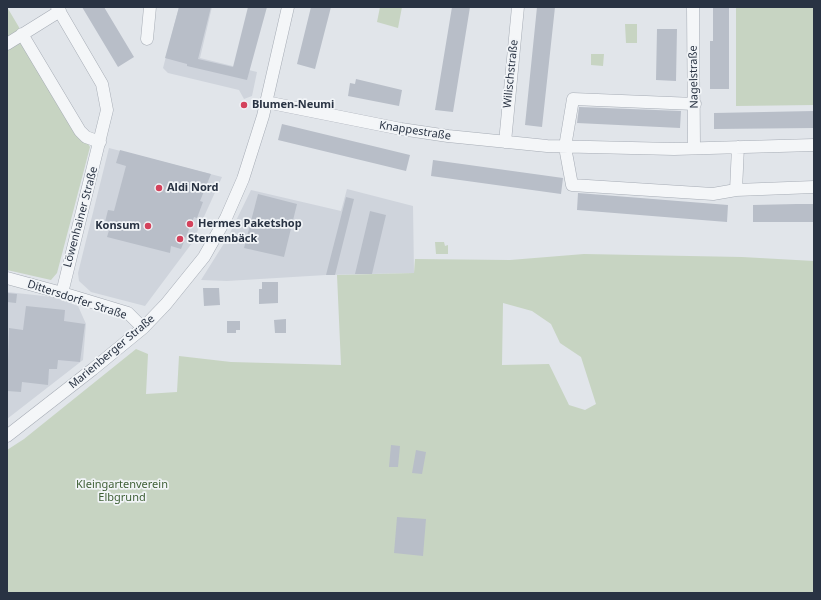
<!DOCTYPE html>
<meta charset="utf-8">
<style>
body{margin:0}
#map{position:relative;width:821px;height:600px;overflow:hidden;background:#e1e5ea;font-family:"Noto Sans",sans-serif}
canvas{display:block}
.frame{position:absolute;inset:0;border:8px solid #293343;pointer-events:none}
</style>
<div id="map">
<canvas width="821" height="600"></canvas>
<div class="frame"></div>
</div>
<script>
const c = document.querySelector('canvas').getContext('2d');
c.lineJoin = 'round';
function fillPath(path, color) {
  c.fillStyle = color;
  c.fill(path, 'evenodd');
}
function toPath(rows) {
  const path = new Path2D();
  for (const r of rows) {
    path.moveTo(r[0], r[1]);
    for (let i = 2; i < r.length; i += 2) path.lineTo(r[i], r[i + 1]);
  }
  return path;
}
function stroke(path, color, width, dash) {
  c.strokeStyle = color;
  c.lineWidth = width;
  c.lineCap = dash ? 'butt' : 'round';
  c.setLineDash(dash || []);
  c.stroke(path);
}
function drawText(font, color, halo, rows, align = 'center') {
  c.font = font + ' "Noto Sans",sans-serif';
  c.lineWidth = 3.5;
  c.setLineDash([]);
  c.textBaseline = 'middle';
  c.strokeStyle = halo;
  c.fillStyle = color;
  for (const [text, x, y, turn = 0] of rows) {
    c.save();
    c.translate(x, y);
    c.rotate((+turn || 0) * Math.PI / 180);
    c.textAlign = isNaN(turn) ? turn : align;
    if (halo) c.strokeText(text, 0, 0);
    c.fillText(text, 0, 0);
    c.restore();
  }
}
const built = toPath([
 [179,7,212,7,200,58,257,72,252,96,244,99,239,90,168,73,163,68],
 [109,148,222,177,192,243,145,306,91,292,79,281,78,273],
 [347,189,413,206,414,273,326,275,227,281,201,280,228,237,251,190,341,211],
 [7,292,53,297,78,306,86,324,83,360,7,419]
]);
const green = toPath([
 [7,7,90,147,57,273,51,280,7,270],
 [380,7,402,7,398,28,377,22],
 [736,7,814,7,814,105,736,106],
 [625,24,637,24,637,43,626,43],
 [591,54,604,54,603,66,591,65],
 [435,242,444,242,445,246,448,245,448,254,436,254],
 [584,254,742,257,814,261,814,593,7,593,7,450,24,439,136,349,148,354,146,394,177,392,179,356,231,362,341,365,337,275,414,273,415,259,510,260],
 [503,303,532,311,551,324,560,343,581,357,596,404,585,410,569,405,549,364,502,365]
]);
const building = toPath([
 [82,7,104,7,134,57,118,67],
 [179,7,211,7,198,59,233,67,248,7,267,7,247,80,187,66,187,64,165,58],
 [311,7,331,7,315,69,297,64],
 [452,7,470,7,453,112,435,110],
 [537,7,555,7,542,127,525,125],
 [713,7,729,7,729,89,710,89,710,41,713,41],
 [657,29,677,29,676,81,656,80],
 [356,79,402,90,399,106,348,96,350,83,355,84],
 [579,107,681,111,680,128,577,123],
 [814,111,814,128,714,129,714,113],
 [282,124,410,155,406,171,278,140],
 [120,150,211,174,200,201,203,202,197,218,194,217,181,249,171,246,170,253,107,237,110,227,104,226,108,210,114,211,126,166,116,163],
 [433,160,563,178,561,194,431,176],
 [578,193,728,205,727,222,577,210],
 [258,194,297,204,284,257,244,248],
 [346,197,354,199,335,275,326,275],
 [797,204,814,204,814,222,753,222,753,205],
 [370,211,386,215,372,274,355,274],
 [262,282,278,282,278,303,259,304,259,289,262,289],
 [203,288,219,288,220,305,204,306],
 [7,293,17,294,16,303,7,302],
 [26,306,65,310,64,321,85,324,80,362,58,360,57,369,49,369,48,385,22,382,21,392,7,391,9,328,23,330],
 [286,319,286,333,275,333,274,320],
 [227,321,240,321,240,330,236,330,236,333,227,333],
 [391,445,400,446,398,467,389,467],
 [416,450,426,452,422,474,412,473],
 [397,517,426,519,423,556,394,553]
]);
const street = toPath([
 [57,7,102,84,107,110,62,293],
 [693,7,694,147],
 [22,34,80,131,86,137,100,142],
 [147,39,150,7],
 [7,44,60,11],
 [266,102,401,129,448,136,547,146,674,149,814,145],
 [695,104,573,99,565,147,572,185,713,194,736,190,814,187],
 [505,142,518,7],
 [736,190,738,147],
 [7,278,62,293,128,313,143,328],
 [7,436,93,369,143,328,166,304,204,257,226,218,243,179,263,116,288,7]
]);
const markers = [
 [244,105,4,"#d4425c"],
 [159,188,4,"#d4425c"],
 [190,224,4,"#d4425c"],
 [148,226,4,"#d4425c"],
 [180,239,4,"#d4425c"]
];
const streetNames = [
 ["Wilischstraße",511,74,-84],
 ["Nagelstraße",694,77,-91],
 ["Knappestraße",415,131,9],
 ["Löwenhainer Straße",81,217,-75],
 ["Dittersdorfer Straße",77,300,18],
 ["Marienberger Straße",112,352,-40]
];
const poiNames = [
 ["Blumen-Neumi",252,105],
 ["Aldi Nord",167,188],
 ["Hermes Paketshop",198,224],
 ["Konsum",140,226,"right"],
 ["Sternenbäck",188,239]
];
const parkNames = [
 ["Kleingartenverein",122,485],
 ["Elbgrund",122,498]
];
fillPath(built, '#cfd4dc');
fillPath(green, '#c7d4c2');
fillPath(building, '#b8bec8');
stroke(street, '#a6acb5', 13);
stroke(street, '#f4f6f8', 12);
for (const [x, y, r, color] of markers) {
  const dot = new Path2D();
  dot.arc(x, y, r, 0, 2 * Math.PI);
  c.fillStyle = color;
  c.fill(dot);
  stroke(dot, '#f1f4f7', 1.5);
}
drawText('11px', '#293343', '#f1f4f7', streetNames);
drawText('bold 11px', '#293343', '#f1f4f7', poiNames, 'left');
drawText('11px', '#3e5f35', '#f1f4f7', parkNames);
</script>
